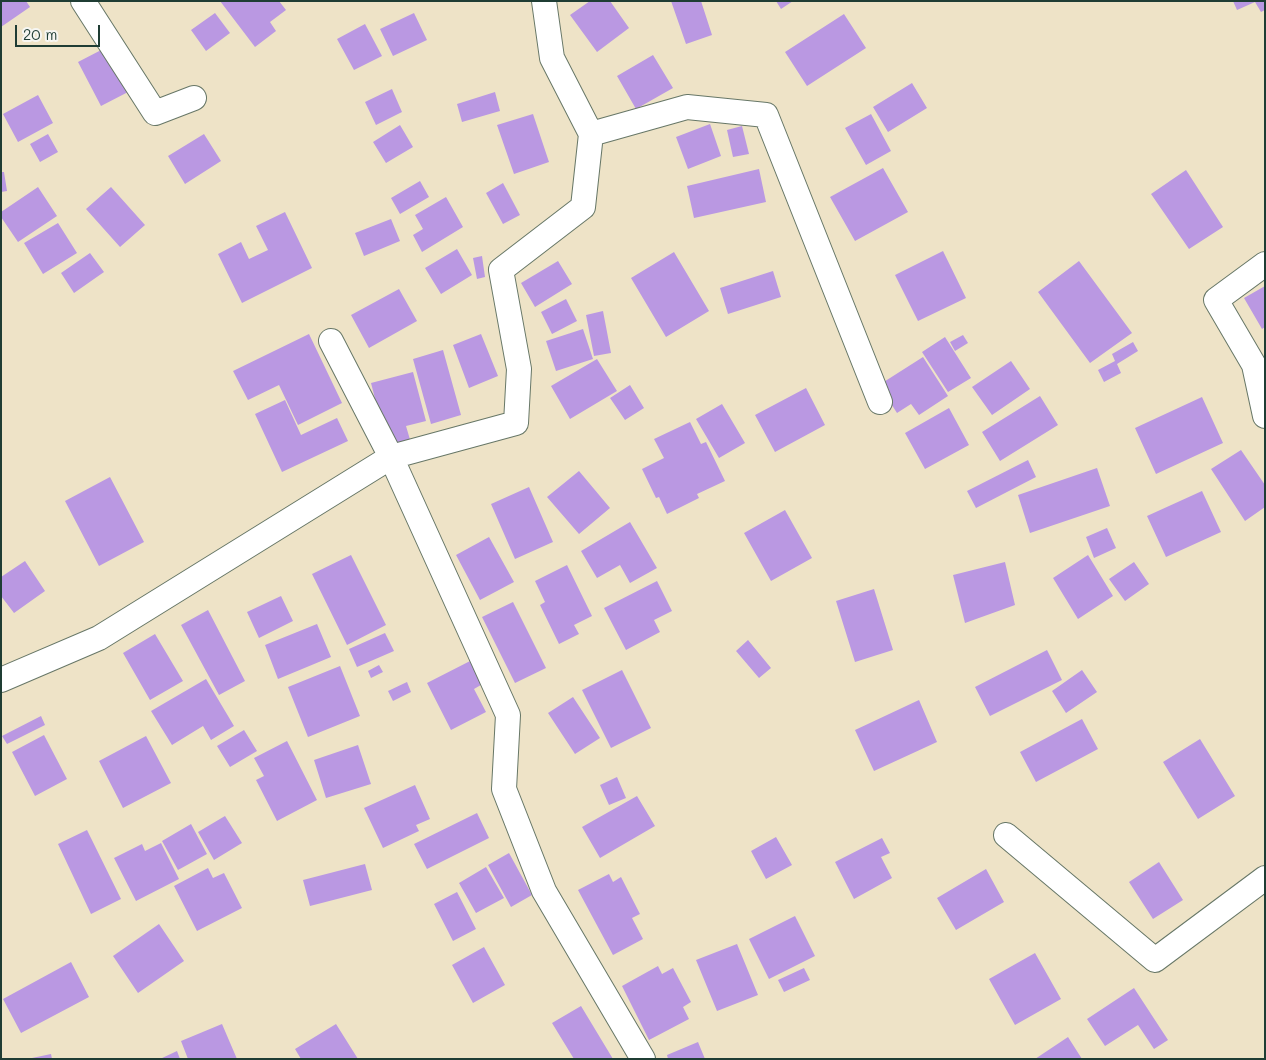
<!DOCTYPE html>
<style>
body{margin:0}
#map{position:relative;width:1266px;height:1060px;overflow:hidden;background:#eee3c7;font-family:Mali,sans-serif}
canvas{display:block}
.frame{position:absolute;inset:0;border:2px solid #1f3d34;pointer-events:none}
.scale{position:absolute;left:15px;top:25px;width:85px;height:22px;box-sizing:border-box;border:2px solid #1f3d34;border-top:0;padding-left:6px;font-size:15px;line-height:18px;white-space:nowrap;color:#1f3d34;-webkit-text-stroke:4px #f6f6f2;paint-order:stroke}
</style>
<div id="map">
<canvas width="1266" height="1060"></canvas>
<div class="frame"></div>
<div class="scale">20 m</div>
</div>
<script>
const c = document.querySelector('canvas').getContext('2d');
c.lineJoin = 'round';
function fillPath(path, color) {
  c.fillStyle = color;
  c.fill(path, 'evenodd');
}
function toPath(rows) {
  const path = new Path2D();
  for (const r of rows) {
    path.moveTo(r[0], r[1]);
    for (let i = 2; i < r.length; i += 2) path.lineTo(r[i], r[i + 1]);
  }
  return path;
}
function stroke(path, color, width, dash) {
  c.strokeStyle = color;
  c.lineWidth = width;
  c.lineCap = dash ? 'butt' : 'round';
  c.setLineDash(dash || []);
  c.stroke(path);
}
const building = toPath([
 [1,1,26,1,30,7,1,27],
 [220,1,279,1,286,10,270,22,276,31,255,47],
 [590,1,610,1,629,28,597,52,570,15],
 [671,1,701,1,712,35,686,44],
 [776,1,793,1,781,9],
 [1233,1,1265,1,1265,10,1261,12,1255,2,1237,10],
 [215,13,230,33,206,51,191,30],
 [414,13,427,40,393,56,380,29],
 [844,14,866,48,807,86,785,52],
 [365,24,382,56,354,70,337,39],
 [107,47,130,91,101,106,78,62],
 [653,55,673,88,636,109,617,76],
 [912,83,927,108,888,132,873,107],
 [392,89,402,112,376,125,365,102],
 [495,92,500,111,462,122,457,104],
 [38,95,53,123,18,142,3,114],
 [533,114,549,162,514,174,497,125],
 [871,114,891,151,866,165,845,128],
 [710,124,721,156,688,169,676,137],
 [400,125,413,147,386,163,373,142],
 [742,126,749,154,733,157,727,130],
 [48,134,58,152,40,162,30,144],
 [204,134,221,161,185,184,168,156],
 [883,168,908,212,855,241,830,197],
 [759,169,766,202,694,218,687,186],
 [1186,170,1223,227,1189,249,1151,194],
 [1,172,4,172,7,191,1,192],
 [420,181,429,197,400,214,391,198],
 [503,183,520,215,503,224,486,193],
 [38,187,57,216,18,242,1,217,1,212],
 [111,187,145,225,120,247,86,209],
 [446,197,463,227,422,252,413,235,423,229,415,215],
 [285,212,312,268,242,303,218,254,241,242,249,259,268,250,256,226],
 [391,219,400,241,364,256,355,233],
 [58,223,77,253,43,274,24,243],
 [457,249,472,275,441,294,425,268],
 [943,251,966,298,918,321,895,275],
 [674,252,709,311,666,337,631,278],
 [90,253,104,272,74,293,61,273],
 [482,256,485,277,477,279,473,258],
 [558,261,572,284,535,307,521,283],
 [1079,261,1132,333,1090,363,1038,292],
 [773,271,781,297,728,314,720,288],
 [1265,286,1265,327,1262,329,1244,298],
 [399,289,417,321,369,348,351,315],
 [566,299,577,321,552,334,541,312],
 [603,311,611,353,594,356,586,315],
 [583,329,593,359,556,371,546,341],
 [309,334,342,403,298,425,279,385,248,400,233,371],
 [481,334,498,376,469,388,453,345],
 [963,335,968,343,955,351,950,342],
 [945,337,971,378,948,392,922,352],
 [1133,342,1138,351,1117,364,1121,373,1104,382,1098,370,1115,361,1112,354],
 [443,350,461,415,431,424,413,359],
 [923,357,948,396,919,415,911,404,897,413,879,385],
 [597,359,617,391,570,419,551,386],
 [1011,361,1030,389,992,415,972,387],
 [413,372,426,421,406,426,411,443,388,449,371,383],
 [630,385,644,408,625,420,610,398],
 [806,388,825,425,775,452,755,415],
 [1040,396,1058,425,1000,461,982,432],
 [1202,397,1223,443,1156,474,1135,428],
 [285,400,301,435,337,418,348,441,282,472,255,414],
 [722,404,745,443,719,458,696,419],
 [949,408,969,445,925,469,905,433],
 [690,422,701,444,706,442,725,481,697,494,699,498,667,514,659,497,656,498,642,469,664,458,654,439],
 [1241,450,1265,485,1265,507,1245,521,1211,469],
 [1028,460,1036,477,976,508,967,491],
 [1097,468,1110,506,1030,533,1018,495],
 [579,471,610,508,579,534,547,497],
 [110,477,144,542,99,566,65,501],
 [529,487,553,542,515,559,491,504],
 [1202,491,1221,532,1166,557,1147,516],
 [785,510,812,558,771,581,744,533],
 [630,522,657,568,630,583,620,565,597,578,581,551],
 [1107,528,1116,548,1094,558,1086,537],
 [489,537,514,582,480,600,456,555],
 [351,555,386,625,347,645,312,574],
 [1088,555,1113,596,1078,619,1053,578],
 [25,561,45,591,14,613,1,596,1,577],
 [1005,562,1015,605,965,623,953,575],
 [1134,562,1149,584,1125,601,1109,579],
 [567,565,592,616,574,625,579,634,559,644,540,605,545,602,535,581],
 [657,581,672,611,654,620,660,632,626,650,604,608],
 [874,589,893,650,855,662,836,601],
 [281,596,293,621,259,638,247,612],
 [513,602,546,668,515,683,482,617],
 [208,610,245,681,219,695,181,625],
 [317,624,331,657,278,679,265,645],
 [385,633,394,651,357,667,349,649],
 [155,634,183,681,150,700,123,653],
 [748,640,771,668,759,678,736,651],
 [1047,650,1062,680,990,716,975,687],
 [474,659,486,682,474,689,486,712,451,730,427,683],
 [379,665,383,672,371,678,368,671],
 [340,666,360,716,308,737,288,687],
 [622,670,651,728,611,748,582,690],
 [1082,670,1097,692,1066,713,1052,691],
 [206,679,234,726,211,740,203,726,172,745,151,711],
 [407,682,411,692,393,701,388,691],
 [573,697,600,738,575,754,548,713],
 [919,700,937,742,874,771,855,730],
 [41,716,45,725,7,744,2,736],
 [1082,719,1098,749,1036,782,1020,752],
 [244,730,257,751,230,767,217,746],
 [44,735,67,779,35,796,12,752],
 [146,736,171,783,123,808,99,761],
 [1200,739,1235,796,1198,819,1163,762],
 [287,741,317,800,277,821,256,780,264,776,254,758],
 [358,745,371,784,326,798,314,760],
 [617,777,626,798,609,805,600,785],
 [415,785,430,819,416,825,419,831,383,848,364,808],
 [637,796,655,826,600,858,582,827],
 [477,813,489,838,427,869,414,844],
 [225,816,242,843,214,860,198,832],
 [191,824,207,854,178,870,162,841],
 [87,830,121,899,91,914,58,844],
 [776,837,792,865,766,879,751,851],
 [882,838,890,853,881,857,892,878,854,899,835,862],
 [161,843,179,879,136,901,114,858,142,844,145,851],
 [509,853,532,895,511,907,488,865],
 [1159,862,1183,900,1153,919,1129,882],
 [365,864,372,890,310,906,303,880],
 [486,867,504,898,476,913,459,883],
 [208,868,213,878,224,873,242,908,197,931,174,886],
 [986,869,1004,902,956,930,937,898],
 [609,874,613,882,621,877,640,914,632,918,643,939,613,955,578,890],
 [457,892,476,929,453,941,434,904],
 [795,916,815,956,769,979,749,939],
 [159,924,184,961,138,993,113,956],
 [737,944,758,995,717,1011,696,960],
 [484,947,505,985,473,1003,452,965],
 [1035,953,1061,999,1015,1025,989,979],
 [71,962,89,997,21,1033,3,999],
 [658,966,662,974,673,968,691,1002,683,1007,689,1019,649,1040,622,986],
 [804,968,810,980,784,992,778,980],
 [1134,988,1168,1040,1154,1049,1138,1025,1105,1046,1087,1019],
 [581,1006,613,1059,574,1059,552,1023],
 [222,1024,237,1059,188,1059,181,1041],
 [336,1024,358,1059,301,1059,295,1049],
 [1068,1037,1082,1059,1035,1059],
 [698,1042,705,1059,668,1059,667,1055],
 [177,1051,180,1059,160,1059],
 [51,1054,52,1059,32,1059,32,1058]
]);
const street = toPath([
 [83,1,155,113,194,98],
 [544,1,552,58,591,134,687,107,766,115,880,402],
 [1265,264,1216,300,1254,365,1265,416],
 [331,341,391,457,516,423,519,369,501,270,583,207,591,134],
 [1,680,99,638,391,457,508,715,504,789,544,891,643,1059],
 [1006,835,1155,960,1265,878]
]);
fillPath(building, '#ba98e2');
stroke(street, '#677767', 26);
stroke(street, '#fff', 24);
</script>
